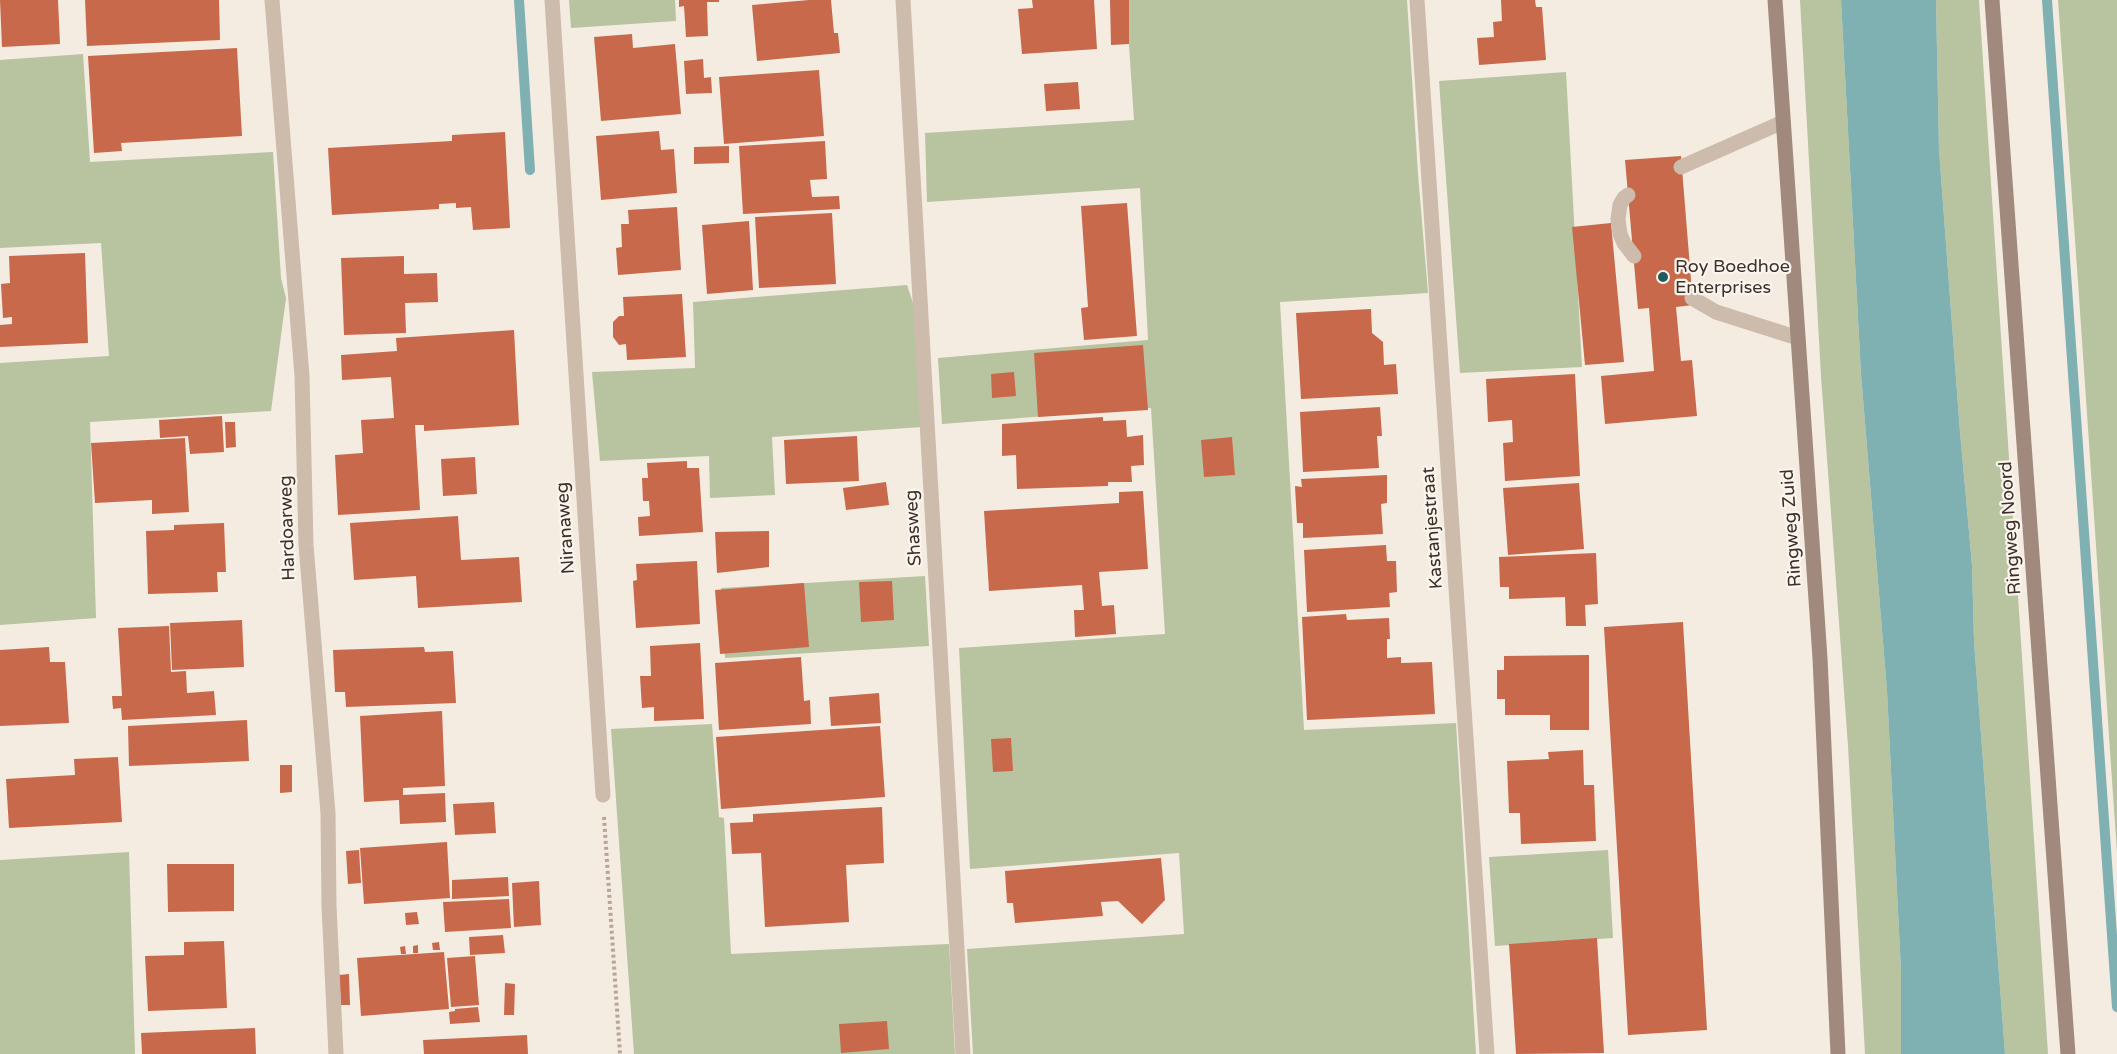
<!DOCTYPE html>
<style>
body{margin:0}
canvas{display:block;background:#f4ebe1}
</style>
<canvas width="2117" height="1054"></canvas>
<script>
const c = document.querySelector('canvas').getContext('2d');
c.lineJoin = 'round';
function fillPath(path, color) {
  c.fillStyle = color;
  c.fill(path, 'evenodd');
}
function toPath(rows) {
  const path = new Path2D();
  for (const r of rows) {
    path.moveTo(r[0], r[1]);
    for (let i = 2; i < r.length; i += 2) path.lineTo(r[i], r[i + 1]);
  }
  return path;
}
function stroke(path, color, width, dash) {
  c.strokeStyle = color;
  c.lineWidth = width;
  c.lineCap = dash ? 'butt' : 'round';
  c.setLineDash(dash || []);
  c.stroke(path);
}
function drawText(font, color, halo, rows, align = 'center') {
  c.font = font + ' "Varela Round",sans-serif';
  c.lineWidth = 4.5;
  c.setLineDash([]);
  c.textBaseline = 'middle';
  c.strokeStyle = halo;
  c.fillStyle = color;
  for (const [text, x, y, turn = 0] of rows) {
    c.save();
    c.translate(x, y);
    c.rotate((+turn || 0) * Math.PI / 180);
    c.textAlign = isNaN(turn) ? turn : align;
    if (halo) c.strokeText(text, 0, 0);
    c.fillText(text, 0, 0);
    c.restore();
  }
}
const green = toPath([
 [569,0,675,0,676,21,571,28],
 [1126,0,1407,0,1418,174,1428,293,1280,302,1304,730,1456,723,1476,1054,973,1054,967,949,1184,934,1179,853,970,869,959,648,1165,634,1151,408,942,424,938,358,1148,340,1140,188,927,202,925,133,1134,120],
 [1800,0,1841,0,1861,374,1887,691,1901,971,1901,1054,1865,1054,1848,746,1821,376],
 [1936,0,1979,0,2048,1054,2005,1054,1974,641,1972,565,1960,432,1939,150],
 [2058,0,2117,0,2117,853,2078,282],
 [83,54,90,162,273,152,281,278,286,298,271,411,90,422,96,618,0,625,0,363,109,356,101,243,0,248,0,60],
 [1566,72,1582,367,1460,373,1439,81],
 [907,285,915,309,922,427,772,437,775,495,710,498,709,456,600,461,592,372,695,368,693,302],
 [925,576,929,646,725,658,721,588],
 [712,724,719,817,724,818,731,954,949,944,955,1054,634,1054,611,729],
 [1608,850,1613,938,1495,946,1489,857],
 [129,852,135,1054,0,1054,0,860]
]);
const water = toPath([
 [1841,0,1936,0,1939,150,1960,432,1972,565,1974,641,2005,1054,1901,1054,1901,971,1887,691,1861,374]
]);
const stream = toPath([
 [519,0,530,170],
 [2047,0,2117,1007]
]);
const building = toPath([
 [0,0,58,0,60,44,2,47],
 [85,0,219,0,220,40,87,46],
 [679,0,719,0,719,2,707,2,708,36,686,37,684,6,679,7],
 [809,0,831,0,834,33,838,33,840,53,757,61,752,5],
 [1032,0,1094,0,1097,49,1022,54,1018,9,1033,8],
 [1110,0,1129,0,1129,44,1111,45],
 [1501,0,1535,0,1536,7,1542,7,1546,60,1479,65,1477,38,1494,37,1493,22,1502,21],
 [632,34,633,48,675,44,681,114,601,121,594,37],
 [237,48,242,136,121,143,122,151,94,153,88,56],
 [703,59,704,78,711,77,712,93,686,94,684,61],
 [819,70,824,136,724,144,719,77],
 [1078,82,1080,109,1046,111,1044,84],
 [659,131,661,150,674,149,677,193,601,200,596,136],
 [505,132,510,228,473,230,471,207,456,208,456,203,439,204,439,209,332,215,328,148,452,141,452,135],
 [825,141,827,179,810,180,812,197,839,196,840,209,743,214,739,146],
 [729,146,729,163,694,164,694,147],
 [1681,156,1693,305,1676,307,1681,361,1692,360,1697,416,1605,424,1601,376,1654,371,1649,308,1638,309,1625,160],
 [1127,203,1137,336,1084,340,1081,308,1088,307,1081,206],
 [677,207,681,270,618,275,616,248,622,247,621,224,629,224,628,210],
 [832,213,836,284,759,288,755,217],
 [749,221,753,290,707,294,702,225],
 [1611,223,1624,362,1585,365,1572,227],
 [85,253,88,343,0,347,0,325,12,324,12,317,3,318,1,284,10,283,9,256],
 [404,256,404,274,437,273,438,302,405,303,406,333,344,335,341,258],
 [682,294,686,357,627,360,626,344,619,345,613,337,613,322,619,316,624,316,623,297],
 [1371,309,1372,333,1383,342,1384,365,1396,364,1398,394,1301,399,1296,313],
 [514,330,519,425,424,431,424,425,415,425,420,510,338,515,335,455,363,453,361,420,394,418,391,377,342,380,341,355,397,351,396,338],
 [1143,345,1148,410,1038,417,1034,353],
 [1014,372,1016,396,992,398,991,374],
 [1575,374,1580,476,1505,481,1503,443,1513,442,1512,420,1488,422,1486,379],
 [1380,407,1382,436,1377,436,1379,468,1303,472,1300,412],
 [222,416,224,452,190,454,188,436,160,438,159,420],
 [1103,417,1103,421,1126,420,1127,437,1143,435,1144,465,1131,466,1132,482,1108,482,1108,486,1017,489,1016,455,1002,456,1002,424],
 [225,422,235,422,236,447,226,448],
 [857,436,859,481,786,484,784,440],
 [1232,437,1235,475,1204,477,1201,440],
 [185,438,189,512,152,514,152,500,95,503,91,443],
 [475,457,477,494,443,496,441,459],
 [687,461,687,468,699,468,703,532,639,536,638,517,650,516,649,501,643,501,642,478,648,478,647,463],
 [1387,475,1387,503,1381,504,1383,534,1303,538,1303,523,1297,523,1295,486,1302,487,1301,479],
 [886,482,889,505,846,510,843,488],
 [1579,483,1584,549,1508,555,1503,488],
 [1143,491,1148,569,1099,572,1102,606,1114,605,1116,634,1075,637,1074,610,1084,610,1082,585,989,591,984,511,1119,503,1119,492],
 [458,516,461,560,519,557,522,602,418,608,416,576,354,580,350,523],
 [224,523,226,572,217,572,218,592,148,594,146,531,174,530,174,525],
 [769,531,769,567,717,573,715,532],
 [1386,545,1387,561,1396,561,1397,592,1389,593,1390,607,1307,612,1304,550],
 [1596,553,1598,604,1585,605,1586,626,1566,626,1565,597,1509,599,1509,587,1500,587,1499,557],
 [697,561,700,624,636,628,633,581,637,580,636,564],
 [892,581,894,620,861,622,859,582],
 [804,583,809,647,720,654,715,590],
 [1346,614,1347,620,1389,618,1390,639,1387,639,1387,658,1401,657,1401,663,1432,662,1435,714,1307,720,1302,617],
 [242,620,244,667,172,670,170,623],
 [1683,622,1707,1030,1628,1035,1604,627],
 [169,626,171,672,186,671,187,693,214,691,216,715,122,720,121,708,113,709,112,696,122,696,118,628],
 [700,643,704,719,654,721,654,707,642,708,640,676,651,676,650,646],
 [49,647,50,662,65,662,69,723,0,726,0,650],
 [424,647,425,652,453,651,456,703,346,707,345,692,335,692,333,650],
 [1589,655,1589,730,1550,730,1550,715,1505,715,1505,699,1497,699,1497,670,1504,670,1504,656],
 [801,657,804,701,810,700,811,724,719,730,715,663],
 [879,693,881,723,831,726,829,697],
 [442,711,445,786,403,788,403,795,445,793,446,822,400,824,399,800,364,802,360,716],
 [247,720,249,761,129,766,128,726],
 [880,726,885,797,721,809,716,737],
 [1011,738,1013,771,993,772,991,739],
 [1583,750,1584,785,1594,785,1596,841,1521,844,1520,813,1509,813,1507,761,1549,759,1548,752],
 [118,757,122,822,9,828,6,779,75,775,74,759],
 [280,765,292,765,292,792,280,793],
 [494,802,496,833,455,835,453,804],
 [882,807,884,863,846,865,849,922,765,927,761,853,732,854,730,823,753,822,753,814],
 [447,842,450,898,364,904,360,848],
 [359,850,361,883,348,884,346,851],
 [1161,858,1165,900,1142,924,1118,901,1101,902,1103,916,1015,923,1013,903,1007,903,1005,871],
 [167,864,234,864,234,911,168,912],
 [508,877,509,896,452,899,452,880],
 [539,881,541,925,514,927,512,883],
 [509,899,511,928,445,932,443,902],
 [417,912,419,924,406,925,405,913],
 [503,935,505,953,470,955,469,937],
 [1597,938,1604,1053,1516,1054,1509,944],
 [224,941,227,1008,148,1011,145,956,184,955,184,942],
 [439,942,440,950,433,950,432,943],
 [418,945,418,953,413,953,413,946],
 [405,946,406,954,401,954,400,947],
 [444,952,449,1009,361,1016,357,958],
 [475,956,479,1005,451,1007,447,958],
 [349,974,350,1005,341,1005,339,975],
 [505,983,515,984,514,1015,504,1015],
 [478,1007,480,1022,450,1024,449,1012,455,1011,455,1009],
 [887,1021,889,1049,841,1053,839,1024],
 [255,1028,256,1054,142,1054,141,1033],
 [527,1035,528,1054,424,1054,423,1040]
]);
const path = toPath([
 [604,817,620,1054]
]);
const lane = toPath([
 [1681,167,1783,122],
 [1628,195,1624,198,1620,205,1618,219,1620,234,1624,243,1634,256],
 [1692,298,1716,312,1798,338]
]);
const street = toPath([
 [272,0,302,376,306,545,328,813,329,906,336,1054],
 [552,0,603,795],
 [903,0,963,1054],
 [1417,0,1487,1054]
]);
const secondary = toPath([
 [1775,0,1820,658,1838,1054],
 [1992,0,2068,1054]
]);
const markers = [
 [1663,277,6,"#1f5a5e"]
];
const poiNames = [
 ["Roy Boedhoe",1675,267],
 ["Enterprises",1675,288]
];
const streetNames = [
 ["Hardoarweg",288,528,-92],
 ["Niranaweg",566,528,-94],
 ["Shasweg",914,528,-93],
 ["Kastanjestraat",1433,528,-94],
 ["Ringweg Zuid",1792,528,-94],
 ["Ringweg Noord",2011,528,-94]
];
fillPath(green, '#b8c4a0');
fillPath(water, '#7fb0b2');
stroke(stream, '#7fb0b2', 10);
fillPath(building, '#c8694b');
stroke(path, '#b9a596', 4, [3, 3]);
stroke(lane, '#cdbbac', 15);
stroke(street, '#cdbbac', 15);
stroke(secondary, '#a18a7d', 15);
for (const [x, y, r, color] of markers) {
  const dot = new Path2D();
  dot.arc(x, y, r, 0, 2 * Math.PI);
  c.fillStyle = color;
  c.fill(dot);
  stroke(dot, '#fbf5ee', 2);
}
drawText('18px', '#3b302b', '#fbf5ee', poiNames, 'left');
drawText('18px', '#3b302b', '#fbf5ee', streetNames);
</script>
